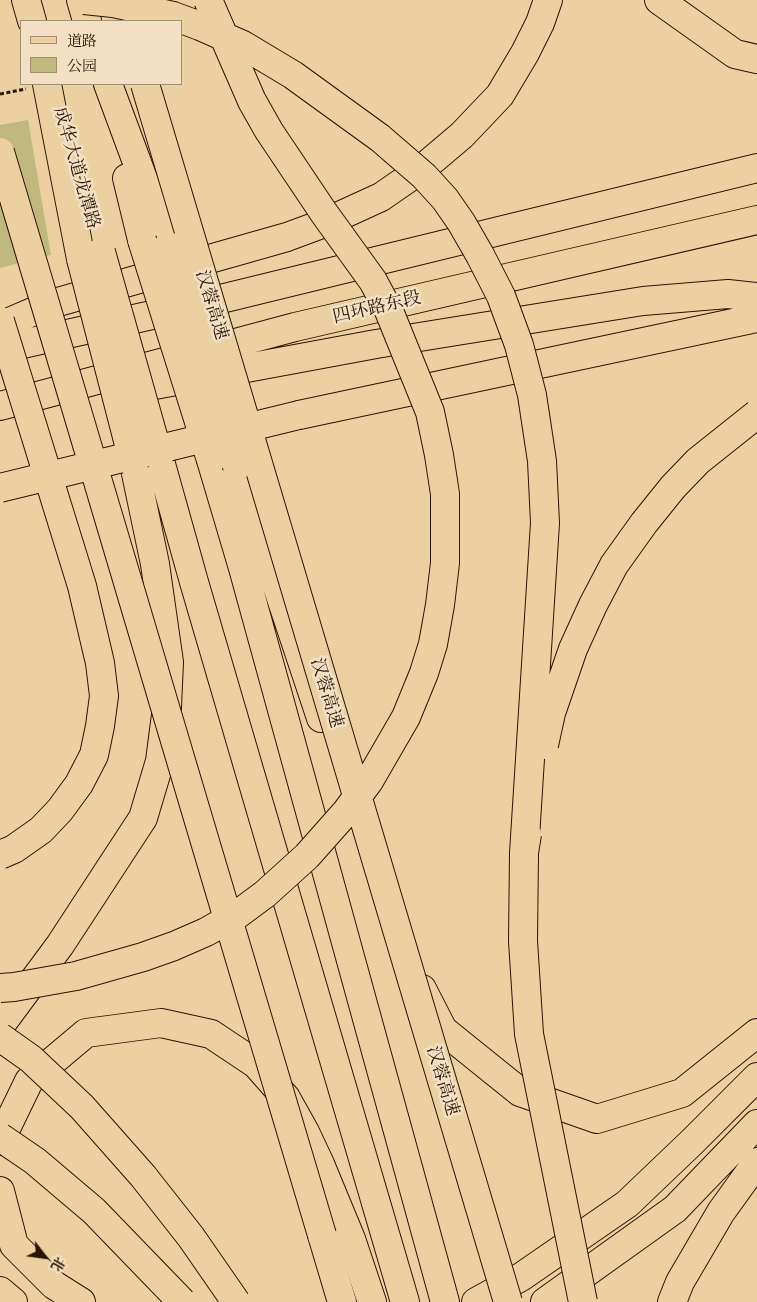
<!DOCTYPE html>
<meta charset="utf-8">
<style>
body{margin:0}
#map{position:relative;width:757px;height:1302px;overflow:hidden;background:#ecd0a1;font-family:"Gentium Book Plus","Noto Serif SC",serif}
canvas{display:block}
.legend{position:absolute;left:20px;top:20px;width:162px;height:65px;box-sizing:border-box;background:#f3e0c2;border:1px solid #a38e76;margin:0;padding:6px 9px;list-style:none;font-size:15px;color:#2a1405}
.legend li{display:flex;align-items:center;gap:10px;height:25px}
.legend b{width:25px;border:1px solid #a38e76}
.north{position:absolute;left:20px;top:1232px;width:50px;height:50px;-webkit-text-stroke:4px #f3e0c2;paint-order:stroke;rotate:120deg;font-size:14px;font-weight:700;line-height:20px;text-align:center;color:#2a1405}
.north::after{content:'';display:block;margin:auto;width:18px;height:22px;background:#2a1405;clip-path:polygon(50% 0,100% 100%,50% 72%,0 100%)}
</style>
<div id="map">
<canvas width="757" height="1302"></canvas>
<ul class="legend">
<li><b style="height:6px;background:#ecd0a1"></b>道路</li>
<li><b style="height:14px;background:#bfb97f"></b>公园</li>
</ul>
<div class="north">北</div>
</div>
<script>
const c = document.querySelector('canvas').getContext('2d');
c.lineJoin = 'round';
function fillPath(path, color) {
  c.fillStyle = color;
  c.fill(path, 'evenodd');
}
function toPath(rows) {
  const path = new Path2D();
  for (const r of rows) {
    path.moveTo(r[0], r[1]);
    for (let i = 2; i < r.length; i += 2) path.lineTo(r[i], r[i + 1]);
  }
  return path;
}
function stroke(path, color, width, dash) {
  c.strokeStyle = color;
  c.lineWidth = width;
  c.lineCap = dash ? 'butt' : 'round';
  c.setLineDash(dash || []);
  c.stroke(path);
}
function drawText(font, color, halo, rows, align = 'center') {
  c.font = font + ' "Gentium Book Plus","Noto Serif SC",serif';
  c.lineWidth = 5;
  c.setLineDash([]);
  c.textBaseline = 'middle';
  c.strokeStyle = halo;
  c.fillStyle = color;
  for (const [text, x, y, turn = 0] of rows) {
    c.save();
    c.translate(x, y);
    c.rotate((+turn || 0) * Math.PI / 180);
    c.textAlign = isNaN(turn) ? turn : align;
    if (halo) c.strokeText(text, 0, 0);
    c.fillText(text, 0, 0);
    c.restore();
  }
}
const green = toPath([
 [28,120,51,255,0,268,0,125]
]);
const path = toPath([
 [0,94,26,89]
]);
const primary = toPath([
 [26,0,32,21],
 [81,0,87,21],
 [47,84,81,259],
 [108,84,168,246],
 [127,178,142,240],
 [159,457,194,582,405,1302],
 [211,460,243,568,445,1302],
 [237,466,321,718],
 [422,989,443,1030,520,1092,597,1119,682,1093,757,1033],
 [0,1026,60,945,143,818,160,761,167,707,169,662,155,564,134,464],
 [0,1141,29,1081,86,1033,161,1023,211,1034,256,1064,286,1098,305,1132,320,1164,351,1239,372,1302],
 [0,1191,14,1245,54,1285,81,1302],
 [0,1291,13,1302],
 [476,1302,521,1277,627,1204,692,1142,757,1077],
 [545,1302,675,1209,757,1124],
 [672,1302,680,1282,721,1212,757,1162]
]);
const motorway = toPath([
 [659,0,735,54,757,59],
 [0,326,51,304,287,237,322,224,381,197,423,168,462,135,500,95,525,53,540,23,548,0],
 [0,349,192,306,757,168],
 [117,392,376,344,643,301,728,294,757,297],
 [0,406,295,327,757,220],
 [299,415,757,318],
 [322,1235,342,1302]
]);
const primaryBridge = toPath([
 [142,240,211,460],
 [168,246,237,466],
 [101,252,159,457],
 [81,259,134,464]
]);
const motorwayBridge = toPath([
 [84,0,113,3,151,11,173,16,200,26,243,45,293,75,380,138,424,176,445,199,461,222,480,255,501,296,519,345,532,395,542,461,545,523,524,853],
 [145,84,508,1302],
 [0,152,322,1235],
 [0,321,82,586,100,663,104,696,100,726,94,755,79,784,60,810,41,830,14,849,0,855],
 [0,488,299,415],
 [544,745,551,713,573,649,593,605,614,565,644,523,673,487,698,461,757,414],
 [527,834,524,853,523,941,529,1034,583,1302],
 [0,988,14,987,76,976,143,957,174,946,206,932,238,914,265,894,307,856,346,812,369,781,406,717,424,673,433,644,440,605,445,563,445,494,439,455,430,412,389,311,373,281,324,213,269,131,252,101,208,0],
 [0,1037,31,1059,82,1107,143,1176,191,1237,236,1302],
 [0,1137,35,1161,94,1211,182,1302]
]);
const streetNames = [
 ["成华大道龙潭路",76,168,74],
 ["汉蓉高速",211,305,73],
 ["四环路东段",377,308,-13],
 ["汉蓉高速",326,693,73],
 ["汉蓉高速",442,1081,73]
];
fillPath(green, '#bfb97f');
stroke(primary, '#2a1405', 30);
stroke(motorway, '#2a1405', 30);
stroke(path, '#2a1405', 3, [4, 2.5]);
stroke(primary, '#ecd0a1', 28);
stroke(motorway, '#ecd0a1', 28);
stroke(primaryBridge, '#2a1405', 30, []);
stroke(motorwayBridge, '#2a1405', 30, []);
stroke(primaryBridge, '#ecd0a1', 28);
stroke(motorwayBridge, '#ecd0a1', 28);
drawText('18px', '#2a1405', '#f3e0c2', streetNames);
</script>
